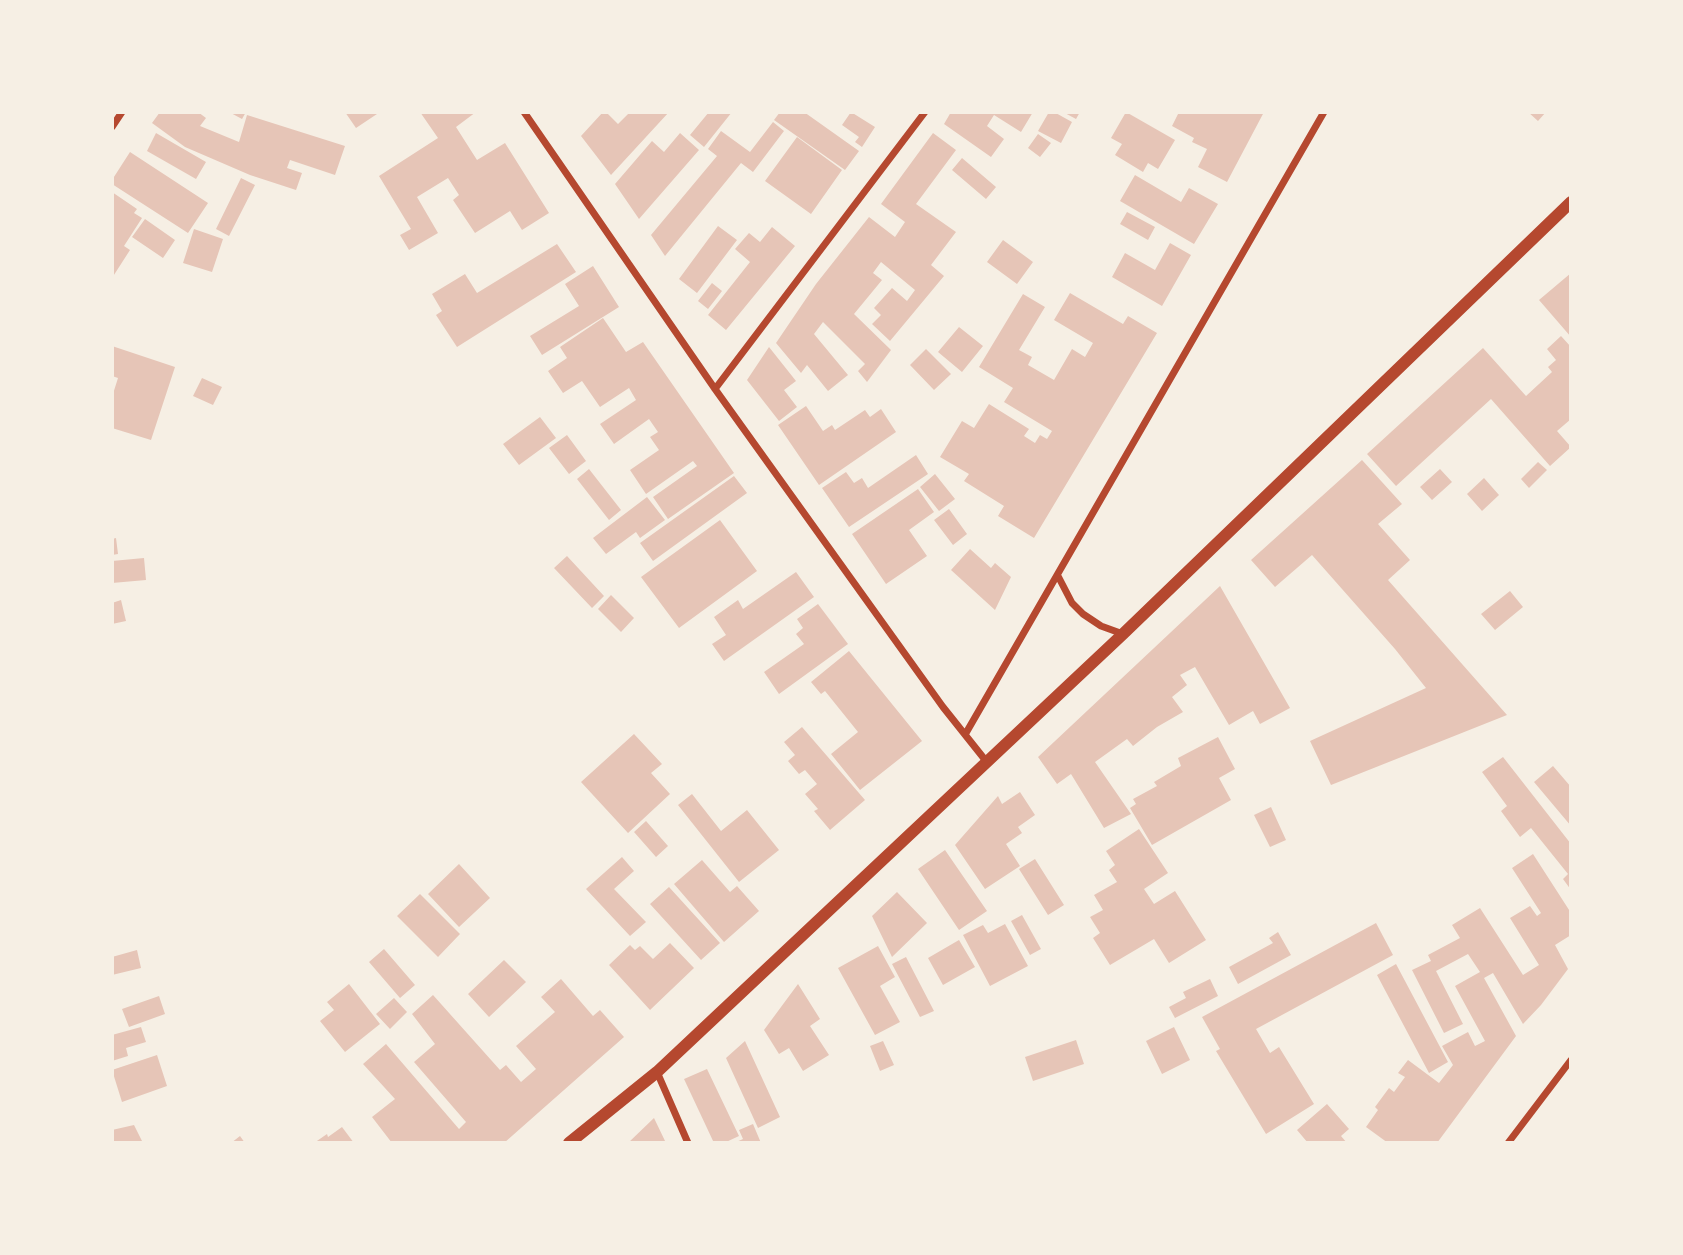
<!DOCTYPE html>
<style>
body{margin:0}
#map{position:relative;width:1683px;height:1255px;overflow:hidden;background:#f6efe4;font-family:"PT Sans Narrow",sans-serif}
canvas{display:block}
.frame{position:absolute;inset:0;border:114px solid #f6efe4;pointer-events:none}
</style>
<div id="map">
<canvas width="1683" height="1255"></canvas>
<div class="frame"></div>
</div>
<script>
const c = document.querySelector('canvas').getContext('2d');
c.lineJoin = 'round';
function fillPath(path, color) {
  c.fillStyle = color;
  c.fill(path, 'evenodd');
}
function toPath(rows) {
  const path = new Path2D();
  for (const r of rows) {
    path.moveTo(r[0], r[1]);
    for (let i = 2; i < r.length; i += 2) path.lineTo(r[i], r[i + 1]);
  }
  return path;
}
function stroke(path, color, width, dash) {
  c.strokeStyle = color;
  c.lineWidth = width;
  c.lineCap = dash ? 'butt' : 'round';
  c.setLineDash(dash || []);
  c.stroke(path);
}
const building = toPath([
 [160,112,198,112,206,118,200,126,239,142,247,115,345,146,335,175,290,160,287,168,302,173,296,190,250,175,185,147,152,123],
 [229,112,246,112,242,119],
 [345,112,380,112,356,128],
 [420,112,476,112,456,127,477,160,505,143,549,213,522,230,510,211,475,233,453,200,459,195,448,178,417,197,438,233,409,250,400,235,411,229,379,176,438,138],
 [603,112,606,112,618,124,630,112,669,112,611,175,581,136],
 [709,112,732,112,704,147,690,135],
 [780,112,804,112,859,151,845,170,774,120],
 [851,112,875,127,862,147,855,142,859,137,842,125],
 [951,112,1033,112,1021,132,994,115,987,126,1004,139,991,157,944,124],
 [1049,112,1054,112,1072,122,1061,143,1038,131],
 [1063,112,1080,112,1076,119],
 [1126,112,1175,140,1158,169,1148,163,1143,172,1115,155,1122,144,1111,138],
 [1179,112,1264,112,1227,182,1198,167,1207,149,1192,142,1194,138,1172,126],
 [1528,112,1546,112,1538,121],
 [773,122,784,131,753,172,741,163,665,256,651,235,717,156,708,149,721,131,750,152],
 [156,133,206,162,196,179,147,151],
 [680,133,699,150,639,219,615,184,652,141,664,152],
 [933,133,956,150,916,204,956,232,931,265,944,276,890,341,872,324,881,315,874,308,892,288,907,301,915,290,881,262,873,273,882,280,854,314,891,350,867,382,858,371,865,364,823,322,814,334,848,375,828,391,807,365,801,373,776,343,816,284,869,217,895,237,905,222,881,204],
 [1038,134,1051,143,1040,157,1028,148],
 [797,137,842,170,811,214,765,181],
 [130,152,208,203,188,233,112,184,112,180],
 [962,158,996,187,986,199,952,170],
 [1135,175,1181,202,1189,188,1218,204,1194,244,1120,201],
 [241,178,255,185,229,236,216,229],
 [112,192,137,209,134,213,142,218,124,246,130,250,112,278],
 [1127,212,1155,227,1148,240,1120,224],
 [145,219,175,240,163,258,132,237],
 [718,226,737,240,697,293,679,279],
 [772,227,795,246,726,330,708,315,750,262,735,249,749,233,760,242],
 [194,229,223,239,212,272,183,263],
 [1003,240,1033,262,1017,284,987,262],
 [1170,243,1191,255,1162,306,1112,277,1125,253,1155,270],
 [557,244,576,272,457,347,436,315,442,311,432,294,465,274,477,293],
 [593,266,619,307,542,355,530,336,579,306,565,284],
 [1571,273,1571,337,1539,300],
 [712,283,722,291,708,309,698,301],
 [1070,293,1123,324,1128,316,1157,333,1034,538,998,516,1004,506,964,481,969,474,940,457,962,421,974,428,989,404,1029,429,1024,436,1035,443,1040,435,1047,439,1052,431,1004,402,1013,388,979,367,1023,294,1045,307,1019,350,1032,357,1028,365,1054,380,1072,349,1085,357,1093,343,1054,320],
 [603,318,626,352,643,342,734,473,668,519,653,497,697,466,693,461,646,494,630,470,659,450,650,437,658,432,649,419,614,444,600,424,636,400,629,388,600,407,582,381,563,393,548,371,567,358,560,347],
 [959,327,983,346,962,372,938,352],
 [1561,336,1571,347,1571,419,1557,431,1571,447,1550,466,1491,399,1396,486,1367,454,1483,348,1526,396,1552,372,1548,367,1556,360,1547,349],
 [112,346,175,367,151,440,112,428,112,397,118,378,112,376],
 [769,347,796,381,784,390,797,407,779,421,747,380],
 [926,349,951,374,934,390,910,365],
 [202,378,222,387,213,405,193,396],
 [806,406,823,431,832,425,835,430,865,410,870,417,881,409,896,432,819,485,778,425],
 [540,417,556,438,519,465,503,444],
 [567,435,586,461,569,474,549,448],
 [916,455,928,474,849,527,822,488,846,472,854,483,862,478,868,488],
 [1362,460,1402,504,1378,524,1410,560,1388,580,1507,715,1331,785,1310,741,1426,688,1395,649,1312,555,1275,587,1251,560],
 [1538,462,1547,470,1529,488,1521,479],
 [589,469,621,510,609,520,577,479],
 [1440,469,1452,482,1432,500,1420,487],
 [935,474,955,499,939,511,920,487],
 [734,476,747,493,653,561,640,543],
 [1484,478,1499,495,1482,511,1467,494],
 [918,489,934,512,909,530,927,556,886,584,852,534],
 [647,497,665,520,640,538,636,532,606,554,593,538],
 [949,509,967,534,953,545,934,520],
 [720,520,757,571,679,628,641,577],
 [116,538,118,554,112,555,112,539],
 [970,549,991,568,995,563,1011,577,995,610,951,570],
 [567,556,604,596,592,608,554,568],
 [144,558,146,580,112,583,112,561],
 [796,572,814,597,724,661,712,644,726,635,714,617,738,600,743,609],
 [1220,586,1290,708,1260,724,1253,711,1229,725,1195,667,1180,675,1187,685,1172,697,1183,712,1157,727,1133,746,1127,739,1095,762,1131,814,1104,828,1071,774,1057,784,1038,757],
 [1510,591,1523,607,1495,630,1481,614],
 [611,595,634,618,621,632,598,609],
 [121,600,126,621,112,624,112,603],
 [818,604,848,644,779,694,764,672,804,644,796,634,803,628,797,619],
 [849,651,922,741,860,790,831,754,858,732,825,691,821,694,811,682],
 [802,727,865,800,830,830,814,811,818,809,805,794,817,784,805,770,799,774,788,761,795,755,784,742],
 [634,734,662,764,651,773,670,794,628,833,581,782],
 [1218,737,1235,769,1219,778,1231,800,1152,845,1130,808,1136,804,1133,799,1157,786,1154,782,1181,766,1178,758],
 [1503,757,1571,844,1571,890,1563,879,1568,874,1531,828,1520,837,1501,811,1507,806,1482,772],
 [1553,766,1571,787,1571,826,1534,782],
 [1020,792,1035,815,1018,827,1022,833,1006,844,1020,866,985,889,955,845,998,796,1002,804],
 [692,794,721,831,747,810,779,850,739,882,678,805],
 [1271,807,1286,840,1270,847,1254,815],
 [646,821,668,846,656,857,634,832],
 [1139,829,1168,873,1144,889,1154,904,1175,891,1206,940,1169,963,1154,939,1110,965,1093,938,1100,933,1090,917,1103,910,1094,895,1117,882,1109,870,1115,865,1106,851],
 [945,850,987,911,959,930,918,869],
 [1533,854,1571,913,1571,935,1555,945,1568,969,1541,1005,1523,1024,1493,973,1484,978,1516,1036,1437,1143,1388,1143,1366,1127,1378,1110,1375,1107,1389,1088,1394,1092,1405,1077,1398,1073,1408,1060,1439,1083,1453,1065,1442,1046,1468,1032,1475,1046,1485,1041,1455,986,1480,972,1468,954,1436,971,1463,1024,1444,1033,1412,970,1431,961,1428,955,1460,938,1452,925,1480,908,1523,975,1539,965,1510,918,1530,906,1537,916,1541,913,1512,868],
 [622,857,634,871,614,889,646,922,630,936,586,889],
 [1035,859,1064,905,1048,915,1019,869],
 [702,860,730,892,737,886,759,911,724,942,674,884],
 [459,864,490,898,459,927,428,894],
 [669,887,720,943,701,960,650,904],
 [897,892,927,923,892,957,872,916],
 [420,894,460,934,438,957,397,916],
 [1022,915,1041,949,1030,955,1011,921],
 [1376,923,1393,955,1256,1029,1270,1053,1279,1047,1314,1104,1266,1134,1216,1051,1220,1049,1202,1017],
 [1005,924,1028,966,990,986,963,935,983,925,988,933],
 [1278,932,1291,955,1238,984,1229,967,1273,943,1269,938],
 [959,940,975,967,943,985,928,958],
 [670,943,694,968,650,1010,609,965,630,945,635,950,640,946,653,959],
 [878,946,895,977,880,986,900,1022,875,1035,838,968],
 [384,949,415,985,400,998,369,962],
 [137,950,141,968,112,975,112,957],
 [906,957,934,1011,920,1017,892,964],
 [504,960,526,982,489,1017,468,994],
 [1396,964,1448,1062,1429,1073,1377,975],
 [561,979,593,1016,600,1010,624,1037,504,1143,392,1143,372,1117,395,1099,363,1064,386,1044,459,1129,466,1122,414,1062,435,1044,412,1014,433,995,500,1070,506,1065,521,1082,536,1069,516,1046,555,1012,541,997],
 [1210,979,1218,996,1175,1018,1169,1007,1186,998,1183,992],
 [349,984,380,1024,345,1052,320,1021,334,1010,327,1002],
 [798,984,820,1019,810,1026,829,1055,803,1071,789,1048,779,1054,764,1030],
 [159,996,165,1014,129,1027,122,1009],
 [394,998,407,1012,390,1029,376,1014],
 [141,1027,146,1042,126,1048,128,1056,112,1061,112,1035],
 [1174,1027,1190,1060,1162,1074,1146,1041],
 [1076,1040,1084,1064,1033,1081,1025,1057],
 [745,1041,780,1117,758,1128,726,1058],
 [883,1041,894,1065,880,1071,870,1046],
 [157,1055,167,1086,122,1102,112,1070],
 [707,1069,739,1136,724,1143,714,1143,684,1079],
 [1327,1104,1349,1129,1341,1136,1347,1143,1308,1143,1297,1130],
 [654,1118,666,1143,628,1143],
 [753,1124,761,1143,734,1143,743,1139,739,1130],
 [134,1125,143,1143,112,1143,112,1130],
 [342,1127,354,1143,314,1143,327,1134,328,1137],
 [240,1136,245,1143,231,1143]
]);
const minor = toPath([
 [524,112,715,389,943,707,986,761],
 [112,127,122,112],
 [715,389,925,112],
 [1058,576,1072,603,1083,614,1101,626,1123,634],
 [966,733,1324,112],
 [657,1072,688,1143],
 [1508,1143,1571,1060]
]);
const tertiary = toPath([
 [569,1143,657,1072,1123,634,1571,202]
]);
fillPath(building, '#e6c5b7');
stroke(minor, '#b5482f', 7);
stroke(tertiary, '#b5482f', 12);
</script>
